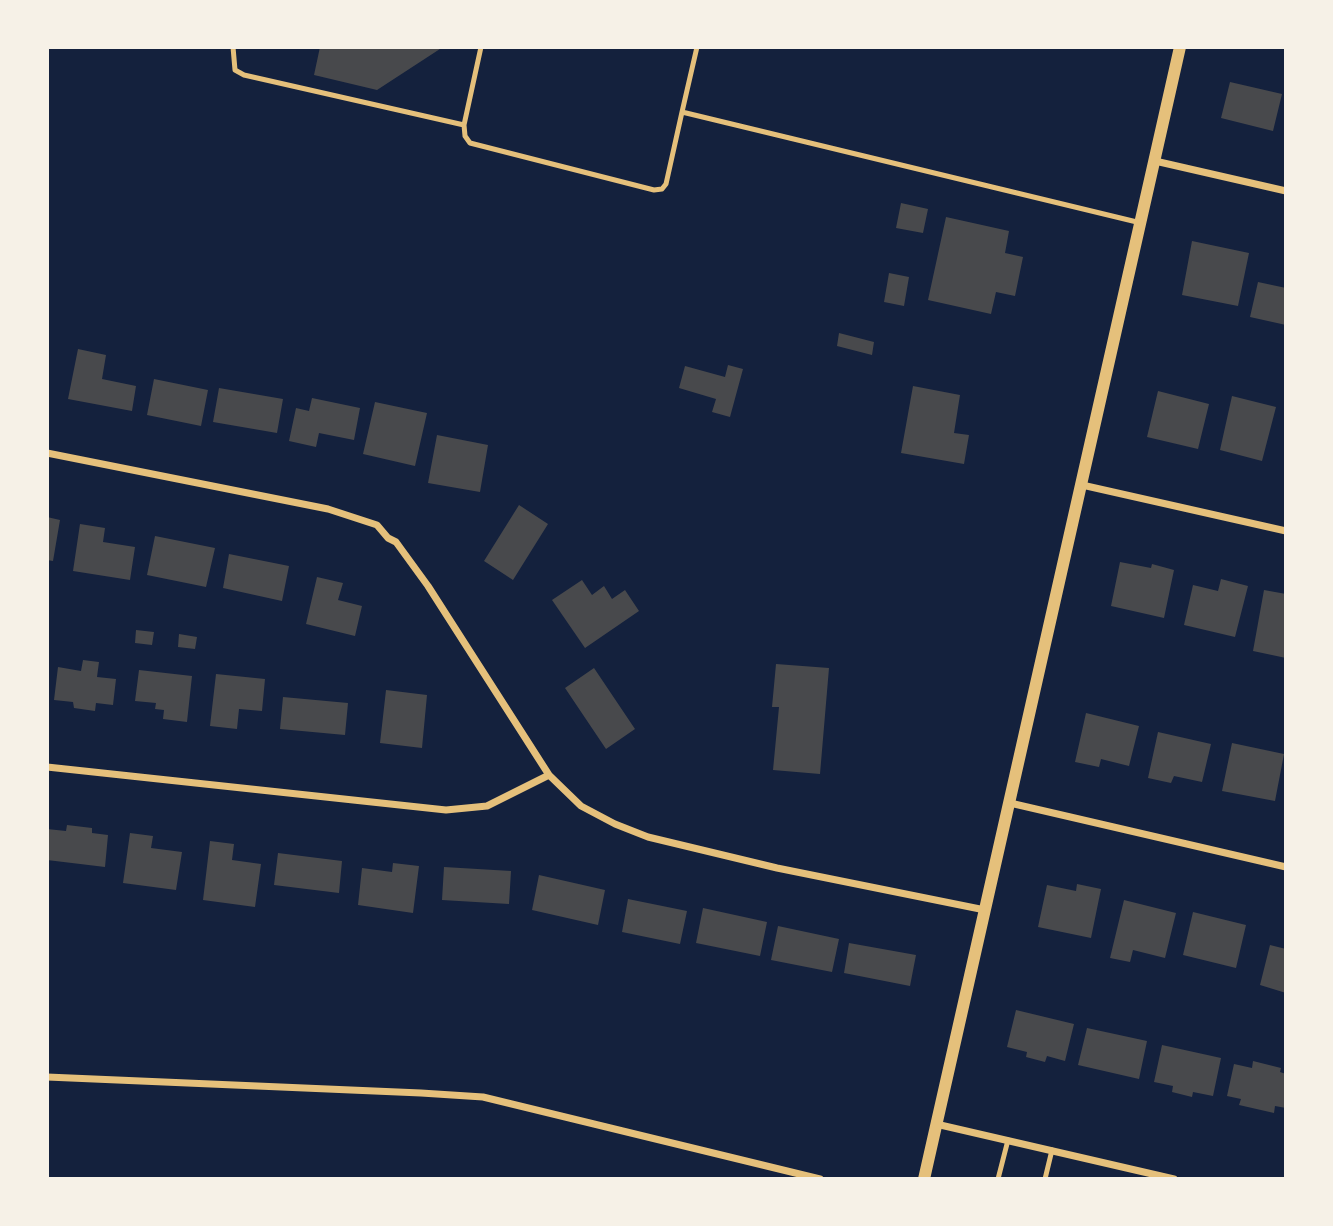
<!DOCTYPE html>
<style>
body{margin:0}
#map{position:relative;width:1333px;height:1226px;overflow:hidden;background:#14213d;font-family:"Roboto Serif",serif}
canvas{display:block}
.frame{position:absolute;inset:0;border:49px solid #f6f1e7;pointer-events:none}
</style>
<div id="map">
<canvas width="1333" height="1226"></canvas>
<div class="frame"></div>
</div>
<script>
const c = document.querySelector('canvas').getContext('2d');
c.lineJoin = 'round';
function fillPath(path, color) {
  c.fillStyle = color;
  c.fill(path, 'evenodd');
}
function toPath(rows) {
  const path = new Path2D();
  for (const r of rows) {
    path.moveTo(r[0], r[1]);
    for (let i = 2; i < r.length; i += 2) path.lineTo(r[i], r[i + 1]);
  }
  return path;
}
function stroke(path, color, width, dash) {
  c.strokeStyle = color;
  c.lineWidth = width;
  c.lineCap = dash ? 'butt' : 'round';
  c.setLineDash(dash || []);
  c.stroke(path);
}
const building = toPath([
 [320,47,443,47,377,90,314,75],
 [1230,82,1282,94,1273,131,1221,118],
 [901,203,928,209,923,233,896,228],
 [946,217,1009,231,1005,253,1023,257,1015,296,996,292,991,314,928,300],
 [1192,241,1249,253,1238,306,1182,295],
 [889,273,909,277,904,306,884,302],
 [1258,282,1286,288,1286,325,1250,317],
 [839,333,874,342,872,355,837,346],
 [78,349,106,355,102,379,136,386,132,411,68,399],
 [728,365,743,369,730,417,712,412,716,399,679,388,685,366,725,377],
 [154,379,208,390,201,426,147,415],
 [913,386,960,395,954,433,969,435,964,464,901,453],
 [219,388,283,399,277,433,213,422],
 [1158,391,1209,404,1198,449,1147,437],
 [1232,396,1276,407,1262,461,1220,450],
 [312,398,360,408,354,440,319,433,316,447,289,441,296,408,309,411],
 [375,402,427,413,415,466,363,454],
 [437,435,488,445,480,492,428,483],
 [519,505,548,524,513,580,484,561],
 [47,517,60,520,53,561,47,560],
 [80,524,105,528,103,542,135,547,130,580,73,571],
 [155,536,215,548,206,587,147,575],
 [229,554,289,566,282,601,223,588],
 [1120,562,1151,568,1152,564,1174,570,1164,618,1111,606],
 [317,577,343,583,338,600,362,606,355,636,306,624],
 [1221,579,1248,586,1235,637,1184,625,1193,585,1218,591],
 [582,580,592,595,604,586,612,599,625,590,639,611,585,648,552,600],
 [1264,590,1286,594,1286,658,1253,651],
 [136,630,154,632,152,645,135,643],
 [179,634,197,637,195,649,178,647],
 [83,660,99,662,97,677,116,679,113,705,96,703,95,711,74,708,73,702,54,700,58,667,81,671],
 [776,664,829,668,820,774,773,770,779,707,772,707],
 [594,668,635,729,606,749,565,688],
 [139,670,192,676,187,722,163,719,164,710,155,709,156,703,135,701],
 [216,674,265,679,262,711,239,709,237,729,210,726],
 [386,690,427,695,422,748,380,743],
 [283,697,348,703,345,735,280,729],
 [1086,713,1139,726,1129,766,1101,759,1099,767,1075,762],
 [1158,732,1211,744,1202,782,1174,776,1171,783,1148,778],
 [1232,743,1284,754,1275,801,1222,791],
 [67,825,92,828,92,833,108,835,105,867,47,860,47,829,66,831],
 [130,833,153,836,151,848,182,852,176,890,123,883],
 [210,841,234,844,232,860,261,864,255,907,203,900],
 [278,853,342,861,339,893,274,885],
 [393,863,419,866,413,913,358,905,362,868,392,872],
 [444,867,511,871,509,904,442,900],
 [539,875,605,890,598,925,532,910],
 [1077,884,1101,889,1091,938,1038,927,1047,885,1076,891],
 [628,899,687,911,680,944,622,932],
 [1124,900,1176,913,1165,958,1133,950,1130,962,1110,958],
 [703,908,767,922,760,956,696,943],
 [1193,912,1246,925,1236,968,1183,955],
 [778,926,839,939,832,972,771,960],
 [849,943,916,955,910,986,844,973],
 [1270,945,1286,949,1286,993,1260,985],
 [1016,1010,1074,1024,1065,1061,1047,1056,1045,1062,1026,1057,1027,1052,1007,1047],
 [1087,1028,1147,1041,1139,1079,1078,1065],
 [1162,1045,1221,1058,1213,1096,1193,1092,1192,1097,1172,1092,1173,1086,1154,1082],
 [1253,1061,1281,1068,1280,1072,1286,1074,1286,1108,1275,1106,1274,1113,1239,1105,1241,1099,1227,1096,1234,1064,1252,1068]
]);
const service = toPath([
 [233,47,235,70,244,75,464,125],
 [481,47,464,125,465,136,470,143,654,190,662,189,666,184,682,112],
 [697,47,682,112,1141,223],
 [998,1179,1008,1140],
 [1045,1179,1052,1150]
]);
const minor = toPath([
 [1155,161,1286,191],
 [47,453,328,509,377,525,388,538,396,542,428,586,549,775,581,806,615,824,648,837,777,868,985,910],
 [1082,485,1286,531],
 [47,767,446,810,487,806,549,775],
 [1010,803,1286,867],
 [47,1077,421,1093,483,1097,820,1179],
 [936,1124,1174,1179]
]);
const tertiary = toPath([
 [924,1179,1180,47]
]);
fillPath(building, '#48494c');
stroke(service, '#e5c07b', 5);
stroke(minor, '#e5c07b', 7);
stroke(tertiary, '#e5c07b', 12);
</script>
